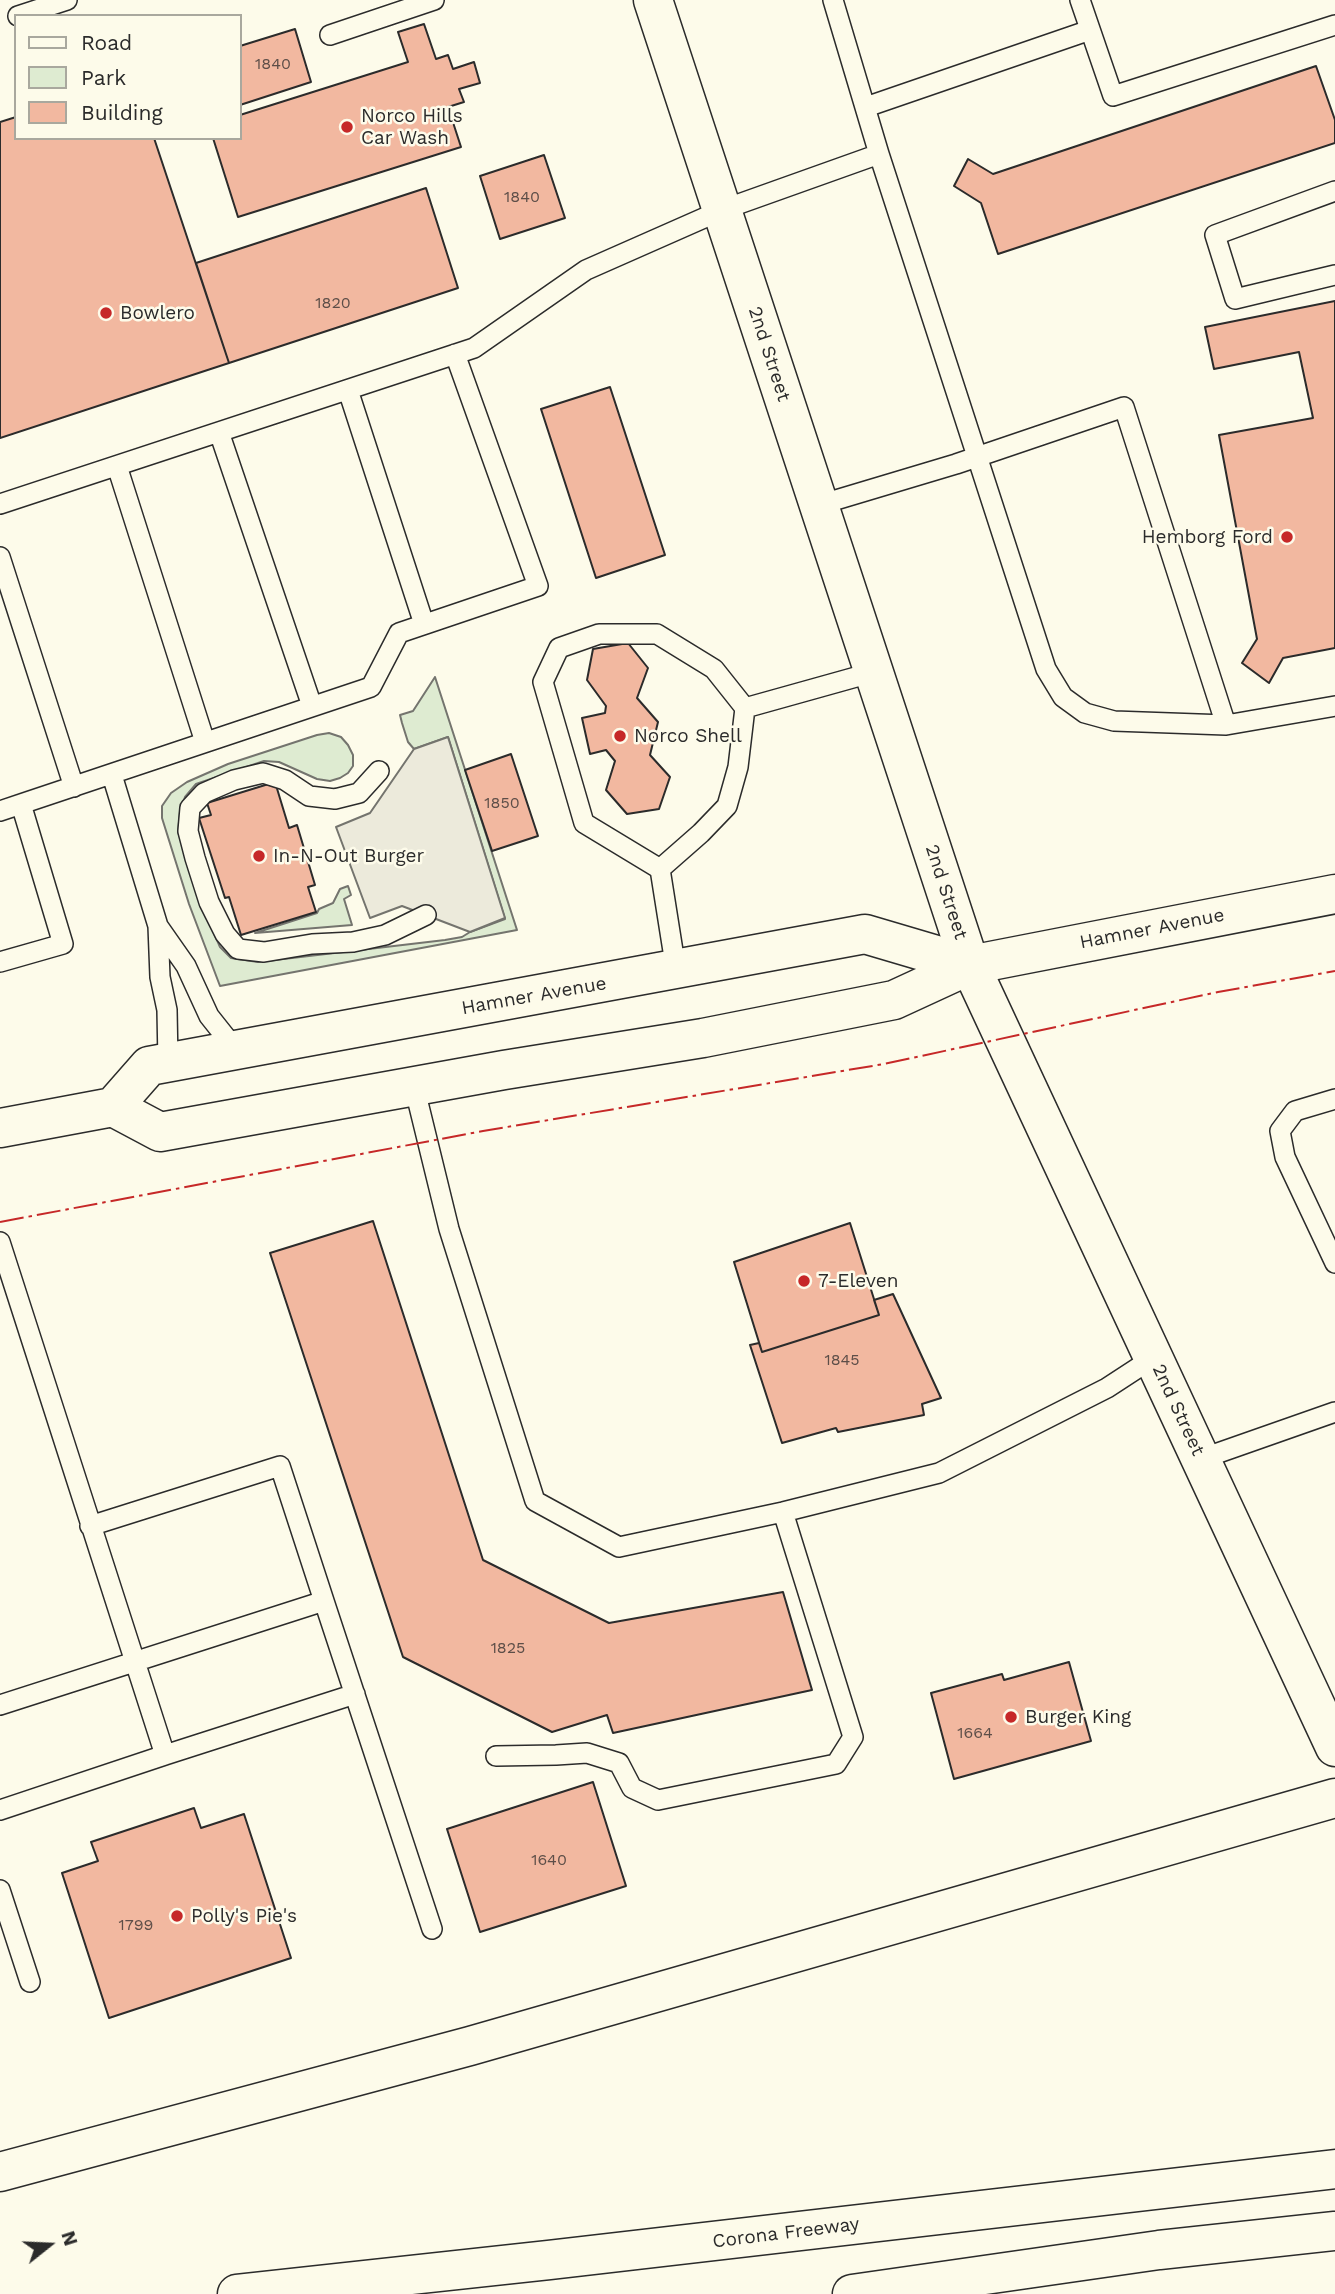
<!DOCTYPE html>
<style>
body{margin:0}
#map{position:relative;width:1335px;height:2294px;overflow:hidden;background:#fdfbea;font-family:"Work Sans",sans-serif}
canvas{display:block}
.legend{position:absolute;left:14px;top:14px;width:228px;height:126px;box-sizing:border-box;background:#fdfbea;border:2px solid #a9a89e;margin:0;padding:9px 12px;list-style:none;font-size:21px;color:#2b2b2b}
.legend li{display:flex;align-items:center;gap:14px;height:35px}
.legend b{width:35px;border:2px solid #a9a89e}
.north{position:absolute;left:14px;top:2210px;width:70px;height:70px;-webkit-text-stroke:5px #fdfbea;paint-order:stroke;rotate:72deg;font-size:19px;font-weight:700;line-height:28px;text-align:center;color:#2b2b2b}
.north::after{content:'';display:block;margin:auto;width:24px;height:32px;background:#2b2b2b;clip-path:polygon(50% 0,100% 100%,50% 72%,0 100%)}
</style>
<div id="map">
<canvas width="1335" height="2294"></canvas>
<ul class="legend">
<li><b style="height:9px;background:#fdfbea"></b>Road</li>
<li><b style="height:19px;background:#deebd1"></b>Park</li>
<li><b style="height:19px;background:#f2b8a0"></b>Building</li>
</ul>
<div class="north">N</div>
</div>
<script>
const c = document.querySelector('canvas').getContext('2d');
c.lineJoin = 'round';
function fillPath(path, color) {
  c.fillStyle = color;
  c.fill(path, 'evenodd');
}
function toPath(rows) {
  const path = new Path2D();
  for (const r of rows) {
    path.moveTo(r[0], r[1]);
    for (let i = 2; i < r.length; i += 2) path.lineTo(r[i], r[i + 1]);
  }
  return path;
}
function stroke(path, color, width, dash) {
  c.strokeStyle = color;
  c.lineWidth = width;
  c.lineCap = dash ? 'butt' : 'round';
  c.setLineDash(dash || []);
  c.stroke(path);
}
function drawText(font, color, halo, rows, align = 'center') {
  c.font = font + ' "Work Sans",sans-serif';
  c.lineWidth = 5;
  c.setLineDash([]);
  c.textBaseline = 'middle';
  c.strokeStyle = halo;
  c.fillStyle = color;
  for (const [text, x, y, turn = 0] of rows) {
    c.save();
    c.translate(x, y);
    c.rotate((+turn || 0) * Math.PI / 180);
    c.textAlign = isNaN(turn) ? turn : align;
    if (halo) c.strokeText(text, 0, 0);
    c.fillText(text, 0, 0);
    c.restore();
  }
}
const green = toPath([
 [435,677,517,930,220,986,189,904,162,818,162,806,171,793,187,782,228,764,317,735,329,733,341,737,348,745,353,755,353,766,348,773,340,778,330,781,317,779,279,762,264,761,196,784,185,797,180,812,178,832,207,917,220,947,231,958,258,962,445,940,462,937,470,932,505,919,448,737,414,749,408,742,402,723,400,715,413,711,435,677],
 [348,886,351,895,344,899,352,925,255,933,317,913,319,909,333,903,340,889,348,886]
]);
const parking = toPath([
 [448,737,505,918,470,932,402,906,370,918,336,827,370,813,414,749,448,737]
]);
const building = toPath([
 [424,24,436,59,448,55,453,69,474,62,480,83,459,89,464,102,448,107,461,147,238,217,213,138,240,138,240,115,408,62,398,32,424,24],
 [295,29,311,82,240,105,240,46,295,29],
 [1316,66,1335,120,1335,143,998,254,981,203,954,186,968,159,993,174,1316,66],
 [16,117,16,138,154,138,229,363,0,438,0,122,16,117],
 [544,155,565,218,500,239,480,176,544,155],
 [426,188,458,288,229,363,196,263,426,188],
 [1335,301,1335,648,1283,658,1269,683,1242,663,1257,639,1219,435,1313,418,1299,352,1214,369,1205,327,1335,301],
 [610,387,665,555,596,578,541,409,610,387],
 [628,643,648,668,637,698,658,722,650,755,670,777,659,809,627,814,606,790,615,761,606,750,590,754,582,718,605,713,606,706,587,680,593,649,628,643],
 [511,754,538,836,492,851,465,770,511,754],
 [275,782,289,828,297,825,315,885,308,887,316,912,241,935,229,897,225,898,199,818,211,815,207,803,275,782],
 [373,1221,483,1560,609,1623,783,1592,812,1690,613,1733,607,1715,552,1732,403,1657,270,1253,373,1221],
 [850,1223,879,1315,762,1352,734,1262,850,1223],
 [893,1294,941,1398,922,1404,924,1415,838,1432,836,1428,782,1443,750,1345,759,1343,762,1352,879,1315,874,1300,893,1294],
 [1069,1662,1091,1741,954,1779,931,1693,1002,1674,1004,1680,1069,1662],
 [593,1782,626,1886,480,1932,447,1829,593,1782],
 [194,1808,201,1828,244,1814,291,1958,109,2018,62,1873,98,1861,91,1842,194,1808]
]);
const service = toPath([
 [1080,0,1113,96,1335,25],
 [18,16,67,0],
 [330,35,434,0],
 [866,107,1090,30],
 [879,154,1046,669,1063,697,1085,713,1114,721,1226,725],
 [1335,191,1215,235,1235,299,1335,275],
 [348,390,424,624],
 [219,432,312,706],
 [117,466,205,742],
 [0,504,474,348,586,270,722,210,879,154,833,0],
 [819,505,956,464,1124,407,1226,725,1335,706],
 [0,557,74,787],
 [379,771,359,793,335,799,309,796,285,780,263,773,234,780,204,793,190,808,188,831,195,858,209,902,225,934,238,949,264,952,312,944,353,942,385,935,426,915],
 [112,775,158,926,160,977,167,1010,168,1062],
 [0,811,21,804],
 [660,869,701,833,727,806,738,767,745,708],
 [158,926,186,966,209,1016,236,1050],
 [0,962,63,944,21,804,371,687,399,633,538,586,455,354],
 [676,970,660,869,584,823,543,682,559,648,599,634,657,634,714,669,745,708,874,672],
 [414,1086,449,1229,535,1501,619,1547,783,1512,939,1473,1107,1388,1153,1358],
 [1335,1099,1295,1111,1280,1131,1285,1157,1335,1263],
 [0,1242,165,1755,0,1810],
 [1201,1459,1335,1412],
 [90,1526,280,1466,324,1601],
 [0,1705,324,1601,432,1929],
 [165,1755,355,1694],
 [496,1756,556,1755,587,1753,619,1763,632,1788,658,1800,836,1764,853,1737,783,1512],
 [0,1890,30,1982]
]);
const secondary = toPath([
 [653,0,970,965,1335,1747]
]);
const primary = toPath([
 [113,1107,149,1066,865,934,970,965],
 [0,1128,113,1107,160,1132,504,1070,703,1038,894,1000,970,965,1335,894]
]);
const motorway = toPath([
 [0,2172,470,2046,1335,1798],
 [237,2294,549,2260,1335,2169],
 [852,2294,1159,2250,1335,2231]
]);
const power = toPath([
 [0,1222,483,1131,884,1064,1218,992,1335,971]
]);
const markers = [
 [347,127,7,"#c62828"],
 [106,313,7,"#c62828"],
 [1287,537,7,"#c62828"],
 [620,736,7,"#c62828"],
 [259,856,7,"#c62828"],
 [804,1281,7,"#c62828"],
 [1011,1717,7,"#c62828"],
 [177,1916,7,"#c62828"]
];
const numberNames = [
 ["1840",273,64],
 ["1840",522,197],
 ["1820",333,303],
 ["1850",502,803],
 ["1845",842,1360],
 ["1825",508,1648],
 ["1664",975,1733],
 ["1640",549,1860],
 ["1799",136,1925]
];
const poiNames = [
 ["Norco Hills",361,116],
 ["Car Wash",361,138],
 ["Bowlero",120,313],
 ["Hemborg Ford",1273,537,"right"],
 ["Norco Shell",634,736],
 ["In-N-Out Burger",273,856],
 ["7-Eleven",818,1281],
 ["Burger King",1025,1717],
 ["Polly's Pie's",191,1916]
];
const streetNames = [
 ["2nd Street",769,354,72],
 ["2nd Street",946,892,72],
 ["Hamner Avenue",1152,929,-11],
 ["Hamner Avenue",534,996,-10],
 ["2nd Street",1178,1410,65],
 ["Corona Freeway",786,2233,-7]
];
fillPath(green, '#deebd1');
stroke(green, '#74746e', 2);
fillPath(parking, '#eceadb');
stroke(parking, '#74746e', 2);
fillPath(building, '#f2b8a0');
stroke(building, '#2b2b2b', 2);
stroke(service, '#2b2b2b', 22);
stroke(secondary, '#2b2b2b', 41);
stroke(primary, '#2b2b2b', 41);
stroke(motorway, '#2b2b2b', 41);
stroke(service, '#fdfbea', 19);
stroke(secondary, '#fdfbea', 38);
stroke(primary, '#fdfbea', 38);
stroke(motorway, '#fdfbea', 38);
stroke(power, '#c62828', 2, [24, 5, 3.5, 5]);
for (const [x, y, r, color] of markers) {
  const dot = new Path2D();
  dot.arc(x, y, r, 0, 2 * Math.PI);
  c.fillStyle = color;
  c.fill(dot);
  stroke(dot, '#fdfbea', 2.5);
}
drawText('16px', '#5d4e48', null, numberNames);
drawText('19px', '#2b2b2b', '#fdfbea', poiNames, 'left');
drawText('19px', '#2b2b2b', '#fdfbea', streetNames);
</script>
